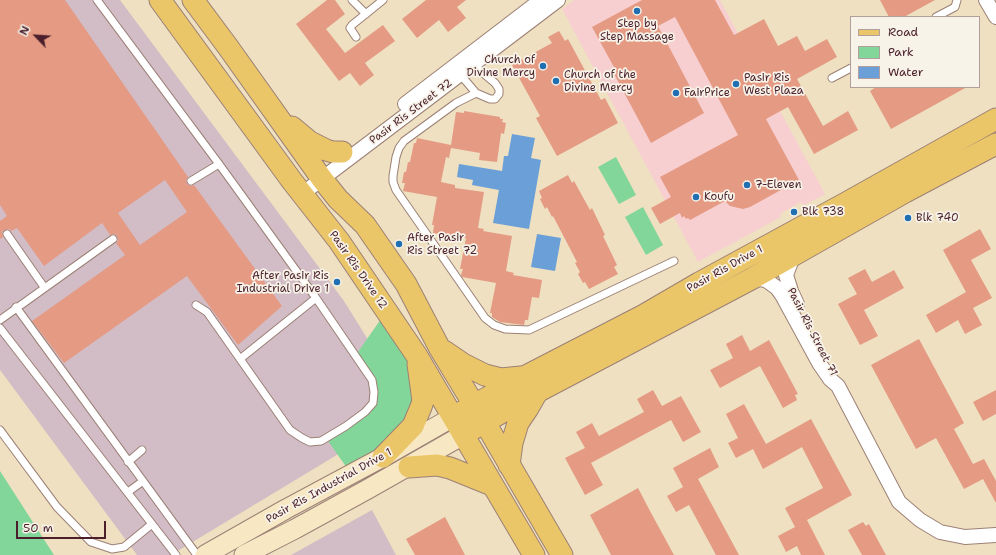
<!DOCTYPE html>
<style>
body{margin:0}
#map{position:relative;width:996px;height:555px;overflow:hidden;background:#eee0c0;font-family:"Shantell Sans",sans-serif}
canvas{display:block}
.legend{position:absolute;left:850px;top:16px;width:130px;height:72px;box-sizing:border-box;background:#f7f3e8;border:1px solid #b29e9c;margin:0;padding:5px 7px;list-style:none;font-size:12px;color:#4a1f2b}
.legend li{display:flex;align-items:center;gap:8px;height:20px}
.legend b{width:20px;border:1px solid #b29e9c}
.north{position:absolute;left:16px;top:16px;width:40px;height:40px;-webkit-text-stroke:3px #f7f3e8;paint-order:stroke;rotate:295deg;font-size:11px;font-weight:700;line-height:16px;text-align:center;color:#4a1f2b}
.north::after{content:'';display:block;margin:auto;width:14px;height:18px;background:#4a1f2b;clip-path:polygon(50% 0,100% 100%,50% 72%,0 100%)}
.scale{position:absolute;left:16px;top:521px;width:90px;height:18px;box-sizing:border-box;border:2px solid #4a1f2b;border-top:0;padding-left:5px;font-size:12px;line-height:14px;white-space:nowrap;color:#4a1f2b;-webkit-text-stroke:3px #f7f3e8;paint-order:stroke}
</style>
<div id="map">
<canvas width="996" height="555"></canvas>
<ul class="legend">
<li><b style="height:5px;background:#ebc669"></b>Road</li>
<li><b style="height:11px;background:#82d699"></b>Park</li>
<li><b style="height:11px;background:#6aa0d7"></b>Water</li>
</ul>
<div class="north">N</div>
<div class="scale">50 m</div>
</div>
<script>
const c = document.querySelector('canvas').getContext('2d');
c.lineJoin = 'round';
function fillPath(path, color) {
  c.fillStyle = color;
  c.fill(path, 'evenodd');
}
function toPath(rows) {
  const path = new Path2D();
  for (const r of rows) {
    path.moveTo(r[0], r[1]);
    for (let i = 2; i < r.length; i += 2) path.lineTo(r[i], r[i + 1]);
  }
  return path;
}
function stroke(path, color, width, dash) {
  c.strokeStyle = color;
  c.lineWidth = width;
  c.lineCap = dash ? 'butt' : 'round';
  c.setLineDash(dash || []);
  c.stroke(path);
}
function drawText(font, color, halo, rows, align = 'center') {
  c.font = font + ' "Shantell Sans",sans-serif';
  c.lineWidth = 3.5;
  c.setLineDash([]);
  c.textBaseline = 'middle';
  c.strokeStyle = halo;
  c.fillStyle = color;
  for (const [text, x, y, turn = 0] of rows) {
    c.save();
    c.translate(x, y);
    c.rotate((+turn || 0) * Math.PI / 180);
    c.textAlign = isNaN(turn) ? turn : align;
    if (halo) c.strokeText(text, 0, 0);
    c.fillText(text, 0, 0);
    c.restore();
  }
}
const built = toPath([
 [574,0,720,0,825,194,803,206,801,202,780,214,781,217,698,262,562,9]
]);
const industrial = toPath([
 [0,0,120,0,344,301,393,380,380,429,171,555,137,555,0,370],
 [372,510,396,555,291,555]
]);
const green = toPath([
 [616,157,636,195,619,204,598,167],
 [643,207,663,245,646,255,625,217],
 [383,316,414,362,420,397,409,421,372,452,347,468,328,441,369,412,376,402,377,386,358,352],
 [0,471,54,555,0,555]
]);
const water = toPath([
 [512,134,535,138,531,158,541,160,529,229,493,223,499,190,472,185,473,180,457,177,459,164,502,171,504,156,508,156],
 [537,234,561,238,555,271,531,267]
]);
const building = toPath([
 [0,0,65,0,188,177,186,181,187,184,191,186,194,185,282,306,238,345,187,276,64,363,32,321,125,255,116,243,118,241,117,236,115,234,110,235,102,223,44,266,17,228,11,231,9,229,4,230,2,232,3,237,0,239,0,221,7,216,0,205],
 [165,180,187,212,140,245,118,213],
 [327,0,335,0,345,14,326,29,345,53,383,25,395,41,365,63,374,75,360,86,350,73,339,81,296,24],
 [426,0,466,0,457,7,466,18,448,32,439,20,417,38,402,19],
 [642,0,715,0,734,35,764,19,778,46,797,36,805,51,827,39,837,57,797,79,823,126,848,111,858,130,814,154,788,107,766,119,799,180,750,207,743,209,730,206,725,201,690,220,688,218,686,219,684,216,682,218,680,213,660,224,651,208,671,197,660,177,738,135,675,17,658,26,704,113,651,143,612,70,615,69,592,27],
 [880,0,935,0,904,17,889,17],
 [559,31,565,41,568,39,601,100,605,98,618,123,557,156,536,118,540,116,512,65,552,43,548,37],
 [876,87,967,87,891,129,870,91],
 [464,111,500,117,500,119,503,119,502,122,506,123,504,134,501,133,497,162,479,160,480,153,451,148,449,158,446,157,441,182,455,185,455,188,484,192,478,228,484,229,483,231,512,236,506,271,514,273,513,275,542,280,539,298,532,297,528,320,525,320,524,325,500,322,492,317,492,313,490,313,496,283,462,277,461,275,463,269,460,269,466,238,433,233,434,225,432,225,437,197,403,191,405,183,402,183,404,172,406,172,408,162,410,162,414,143,416,143,417,138,451,145,456,112,464,113],
 [568,175,572,183,574,181,590,210,592,208,605,235,603,236,617,265,614,267,618,274,589,289,585,282,583,283,578,274,580,272,575,263,577,262,553,216,552,217,547,207,545,209,540,199,542,198,539,191],
 [980,229,991,249,971,260,992,298,973,308,982,325,965,334,958,320,936,333,926,315,966,292,943,250],
 [865,269,872,282,894,270,904,288,864,310,878,336,860,345,838,304,857,294,848,278],
 [742,335,750,351,769,340,798,394,795,395,797,400,783,408,760,366,720,388,710,370,733,358,726,344],
 [919,339,964,423,954,429,973,464,984,459,996,481,996,503,983,479,964,489,936,438,916,449,871,365],
 [653,390,662,406,681,396,701,432,683,442,671,420,591,463,603,485,585,495,565,458,585,448,576,432,592,423,599,436,644,412,637,399],
 [996,390,996,414,983,421,973,402],
 [744,404,766,444,811,419,852,495,807,520,825,555,801,555,797,546,786,552,778,536,795,527,785,508,823,488,802,447,763,469,753,449,736,458,728,443,738,438,726,414],
 [710,448,719,467,698,479,739,555,716,555,689,505,676,512,667,496,683,487,673,468],
 [638,488,650,511,674,555,611,555,590,515],
 [445,517,465,555,415,555,406,539],
 [863,522,866,526,869,524,886,555,862,555,848,530]
]);
const service = toPath([
 [97,0,219,164,316,298,372,380,374,392,373,403,365,412,346,426,321,441,310,442,302,438,290,430,207,312,196,305],
 [352,0,366,14],
 [936,17,955,7,957,0],
 [356,37,350,28,352,25,383,0],
 [459,73,476,93,490,99,495,99,499,94,499,89,495,83,471,63],
 [832,78,851,68],
 [476,93,456,103,404,141,399,148,396,157,393,176,393,182,396,190,485,318,494,325,505,329,529,330,674,261],
 [191,181,219,164],
 [7,234,44,287],
 [16,307,197,555],
 [0,320,113,239],
 [0,328,176,555],
 [240,359,316,298],
 [0,430,57,507,91,542,112,549,124,547,152,524],
 [128,462,142,450],
 [128,492,143,481]
]);
const minor = toPath([
 [986,0,996,17],
 [405,104,541,0],
 [302,194,558,0],
 [794,254,786,275,791,291,797,304],
 [753,278,766,280,777,288,782,295,819,363,830,379,838,386,899,502,920,520,940,532,965,537,996,535]
]);
const secondary = toPath([
 [205,555,286,509,383,457,453,417],
 [244,555,295,529,368,489,463,435]
]);
const primary = toPath([
 [160,0,292,181,339,241,417,356,534,555],
 [193,0,228,47,322,179,338,199,365,225,406,284,439,347,491,433,562,555],
 [292,127,310,142,326,150,333,152,342,152],
 [444,351,463,364,485,375,501,379,521,377],
 [462,412,524,377,644,315,699,283,846,203,996,119],
 [473,429,537,392,753,278,905,192,996,144],
 [383,457,413,426,421,407,423,401,418,364],
 [509,465,512,443,518,423,528,408,536,394],
 [409,467,437,465,450,468,492,485]
]);
const markers = [
 [637,11,4,"#1f6fb2"],
 [543,66,4,"#1f6fb2"],
 [556,81,4,"#1f6fb2"],
 [736,84,4,"#1f6fb2"],
 [676,93,4,"#1f6fb2"],
 [747,185,4,"#1f6fb2"],
 [696,197,4,"#1f6fb2"],
 [794,212,4,"#1f6fb2"],
 [908,218,4,"#1f6fb2"],
 [399,244,4,"#1f6fb2"],
 [337,282,4,"#1f6fb2"]
];
const poiNames = [
 ["Step by",637,24,"center"],
 ["Step Massage",637,37,"center"],
 ["Church of",535,60,"right"],
 ["Divine Mercy",535,73,"right"],
 ["Church of the",564,75],
 ["Divine Mercy",564,88],
 ["Pasir Ris",744,78],
 ["West Plaza",744,91],
 ["FairPrice",684,93],
 ["7-Eleven",755,185],
 ["Koufu",704,197],
 ["Blk 738",802,212],
 ["Blk 740",916,218],
 ["After Pasir",407,238],
 ["Ris Street 72",407,251],
 ["After Pasir Ris",329,276,"right"],
 ["Industrial Drive 1",329,289,"right"]
];
const streetNames = [
 ["Pasir Ris Street 72",411,112,-37],
 ["Pasir Ris Drive 1",725,269,-29],
 ["Pasir Ris Drive 12",358,270,55],
 ["Pasir Ris Street 71",812,332,63],
 ["Pasir Ris Industrial Drive 1",329,486,-29]
];
fillPath(built, '#f7cfd1');
fillPath(industrial, '#d2bdc6');
fillPath(green, '#82d699');
fillPath(water, '#6aa0d7');
fillPath(building, '#e59a84');
stroke(service, '#9c8076', 9);
stroke(minor, '#9c8076', 16);
stroke(secondary, '#9c8076', 21);
stroke(primary, '#9c8076', 23);
stroke(service, '#fff', 7);
stroke(minor, '#fff', 14);
stroke(secondary, '#f7e8c3', 19);
stroke(primary, '#ebc669', 21);
for (const [x, y, r, color] of markers) {
  const dot = new Path2D();
  dot.arc(x, y, r, 0, 2 * Math.PI);
  c.fillStyle = color;
  c.fill(dot);
  stroke(dot, '#f7f3e8', 1.5);
}
drawText('11px', '#4a1f2b', '#f7f3e8', poiNames, 'left');
drawText('11px', '#4a1f2b', '#f7f3e8', streetNames);
</script>
